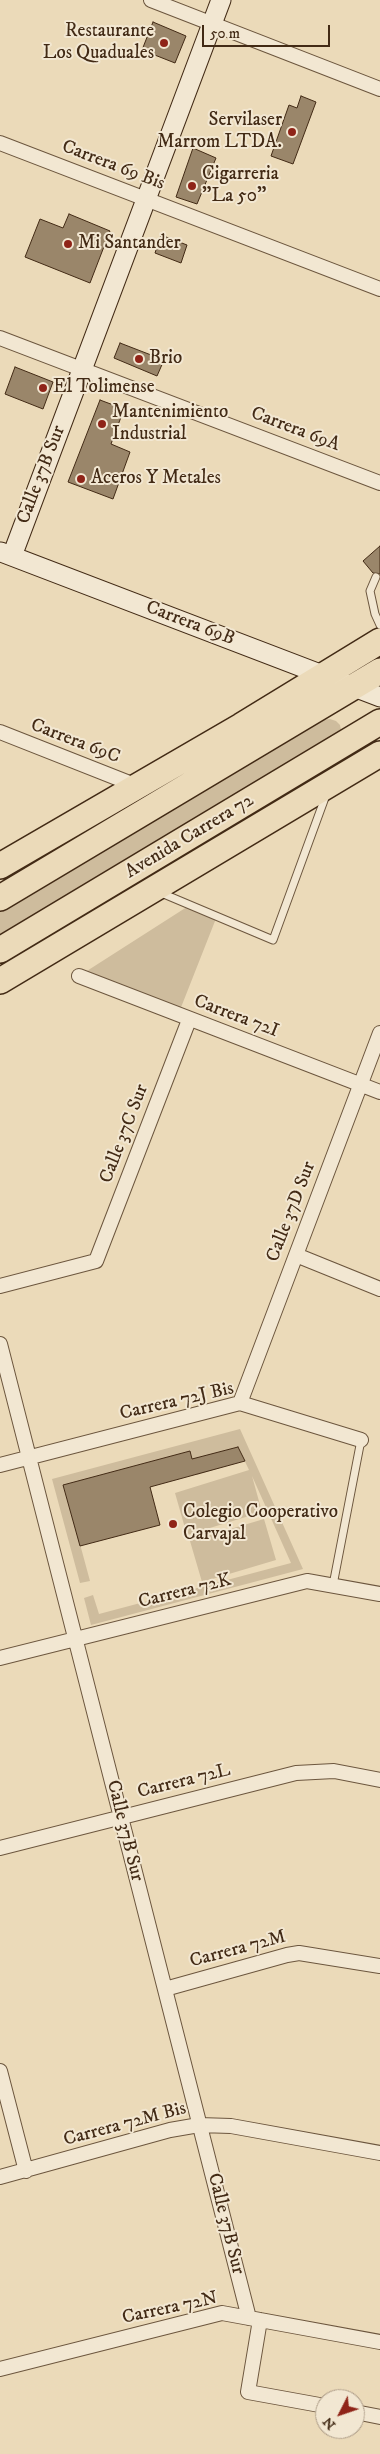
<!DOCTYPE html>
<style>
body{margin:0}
#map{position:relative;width:380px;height:2454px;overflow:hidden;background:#ebdab9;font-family:"IM FELL DW Pica",serif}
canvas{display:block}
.north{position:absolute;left:315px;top:2389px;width:50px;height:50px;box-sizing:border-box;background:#f2e7d2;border:1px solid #ac9b86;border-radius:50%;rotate:229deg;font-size:14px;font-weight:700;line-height:20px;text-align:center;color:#422a15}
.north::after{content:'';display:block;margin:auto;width:18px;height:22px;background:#8f2418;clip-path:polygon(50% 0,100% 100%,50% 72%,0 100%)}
.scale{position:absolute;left:202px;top:25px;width:128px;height:22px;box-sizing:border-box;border:2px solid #422a15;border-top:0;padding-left:6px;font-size:15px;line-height:18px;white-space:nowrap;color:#422a15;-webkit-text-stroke:4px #f2e7d2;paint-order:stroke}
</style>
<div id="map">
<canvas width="380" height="2454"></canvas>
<div class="north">N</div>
<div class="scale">50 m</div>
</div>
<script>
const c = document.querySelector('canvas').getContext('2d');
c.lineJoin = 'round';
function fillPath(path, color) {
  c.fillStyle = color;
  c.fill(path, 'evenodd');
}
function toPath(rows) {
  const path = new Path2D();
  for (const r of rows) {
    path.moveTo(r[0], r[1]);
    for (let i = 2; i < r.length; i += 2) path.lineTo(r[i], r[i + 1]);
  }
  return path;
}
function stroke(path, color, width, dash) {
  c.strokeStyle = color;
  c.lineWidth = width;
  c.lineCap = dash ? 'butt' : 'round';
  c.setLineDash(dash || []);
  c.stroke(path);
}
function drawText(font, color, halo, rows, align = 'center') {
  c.font = font + ' "IM FELL DW Pica",serif';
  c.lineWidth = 4;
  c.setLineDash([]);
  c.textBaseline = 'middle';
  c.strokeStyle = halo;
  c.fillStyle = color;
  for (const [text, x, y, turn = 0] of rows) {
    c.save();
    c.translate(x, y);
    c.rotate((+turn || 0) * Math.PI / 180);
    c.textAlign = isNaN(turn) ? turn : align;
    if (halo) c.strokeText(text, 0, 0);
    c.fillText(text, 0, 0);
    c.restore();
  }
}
const green = toPath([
 [330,719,336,721,340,725,341,730,339,734,274,771,205,822,0,941,0,909,320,720],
 [190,905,217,916,178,1015,79,976],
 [240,1429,303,1569,91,1625,84,1598,93,1595,99,1614,291,1563,252,1476,262,1512,187,1535,175,1493,249,1470,238,1447,215,1453,220,1468,197,1475,190,1451,64,1485,90,1581,80,1583,52,1479],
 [264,1519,276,1560,202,1582,190,1541]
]);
const building = toPath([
 [153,22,186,36,175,63,142,50,153,22],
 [301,96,316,102,293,164,271,156,289,105,297,108,301,96],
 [193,148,216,158,197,204,176,197,193,148],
 [69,214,110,231,90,283,25,257,40,219,63,228,69,214],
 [161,235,187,245,181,263,155,253,161,235],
 [120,343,164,360,157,376,114,358,120,343],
 [15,367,53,382,43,409,5,394,15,367],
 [100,400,124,409,111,444,130,452,113,499,68,482,100,400],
 [380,546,380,574,373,573,363,561,380,546],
 [238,1447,245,1461,150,1487,160,1525,80,1546,63,1485,190,1451,192,1459,238,1447]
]);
const lane = toPath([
 [376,577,370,591,375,614,380,625],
 [159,892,273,940,326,795],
 [333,1585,361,1440]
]);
const street = toPath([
 [151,0,380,89],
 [0,143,380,289],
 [0,338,380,483],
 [0,732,137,786],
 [79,976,380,1092],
 [296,1255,380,1289],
 [0,1286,96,1261,189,1020],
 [0,1344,249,2318],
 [240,1403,380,1033],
 [0,1465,240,1403,361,1440],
 [0,1658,307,1581,380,1594],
 [0,1848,296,1773,334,1771,380,1780],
 [165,1989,287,1955,299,1953,380,1966],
 [0,2071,26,2171],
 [0,2177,170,2130,199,2125,231,2126,380,2153],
 [260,2320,248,2392,325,2406],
 [0,2369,222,2313,380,2342],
 [355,2412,380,2417]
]);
const secondary = toPath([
 [1,552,380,697],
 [12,556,221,0]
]);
const highway = toPath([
 [0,866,241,726,380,641],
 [0,898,380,671],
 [0,950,380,722],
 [0,981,380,754]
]);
const markers = [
 [164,43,5,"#8f2418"],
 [292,132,5,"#8f2418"],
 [192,186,5,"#8f2418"],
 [68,244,5,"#8f2418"],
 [139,359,5,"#8f2418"],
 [43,388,5,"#8f2418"],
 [102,424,5,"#8f2418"],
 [81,479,5,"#8f2418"],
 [173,1524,5,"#8f2418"]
];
const poiNames = [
 ["Restaurante",154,32,"right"],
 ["Los Quaduales",154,54,"right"],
 ["Servilaser",282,121,"right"],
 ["Marrom LTDA.",282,143,"right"],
 ["Cigarreria",202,175],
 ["\"La 50\"",202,197],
 ["Mi Santander",78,244],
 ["Brio",149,359],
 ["El Tolimense",53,388],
 ["Mantenimiento",112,413],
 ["Industrial",112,435],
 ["Aceros Y Metales",91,479],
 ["Colegio Cooperativo",183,1513],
 ["Carvajal",183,1535]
];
const streetNames = [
 ["Carrera 69 Bis",113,166,21],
 ["Carrera 69A",295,430,21],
 ["Calle 37B Sur",42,475,-69],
 ["Carrera 69B",190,624,21],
 ["Carrera 69C",75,742,21],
 ["Avenida Carrera 72",190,837,-31],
 ["Carrera 72I",236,1017,21],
 ["Calle 37C Sur",125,1134,-69],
 ["Calle 37D Sur",292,1212,-69],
 ["Carrera 72J Bis",177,1402,-13],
 ["Carrera 72K",185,1592,-14],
 ["Carrera 72L",184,1782,-14],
 ["Calle 37B Sur",124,1831,76],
 ["Carrera 72M",238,1950,-15],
 ["Carrera 72M Bis",125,2125,-15],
 ["Calle 37B Sur",225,2224,76],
 ["Carrera 72N",170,2309,-12]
];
fillPath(green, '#cebc9d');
fillPath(building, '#9a866a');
stroke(building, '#422a15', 1);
stroke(lane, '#6c563e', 9);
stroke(street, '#6c563e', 16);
stroke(secondary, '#422a15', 21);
stroke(highway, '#422a15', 28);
stroke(lane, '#f2e7d2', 7);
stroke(street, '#f2e7d2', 14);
stroke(secondary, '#f2e7d2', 19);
stroke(highway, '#ebdab9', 25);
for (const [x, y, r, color] of markers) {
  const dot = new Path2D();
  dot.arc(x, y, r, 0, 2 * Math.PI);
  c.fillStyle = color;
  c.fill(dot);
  stroke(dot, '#f2e7d2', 2);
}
drawText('19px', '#422a15', '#f2e7d2', poiNames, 'left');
drawText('19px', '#422a15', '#f2e7d2', streetNames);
</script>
